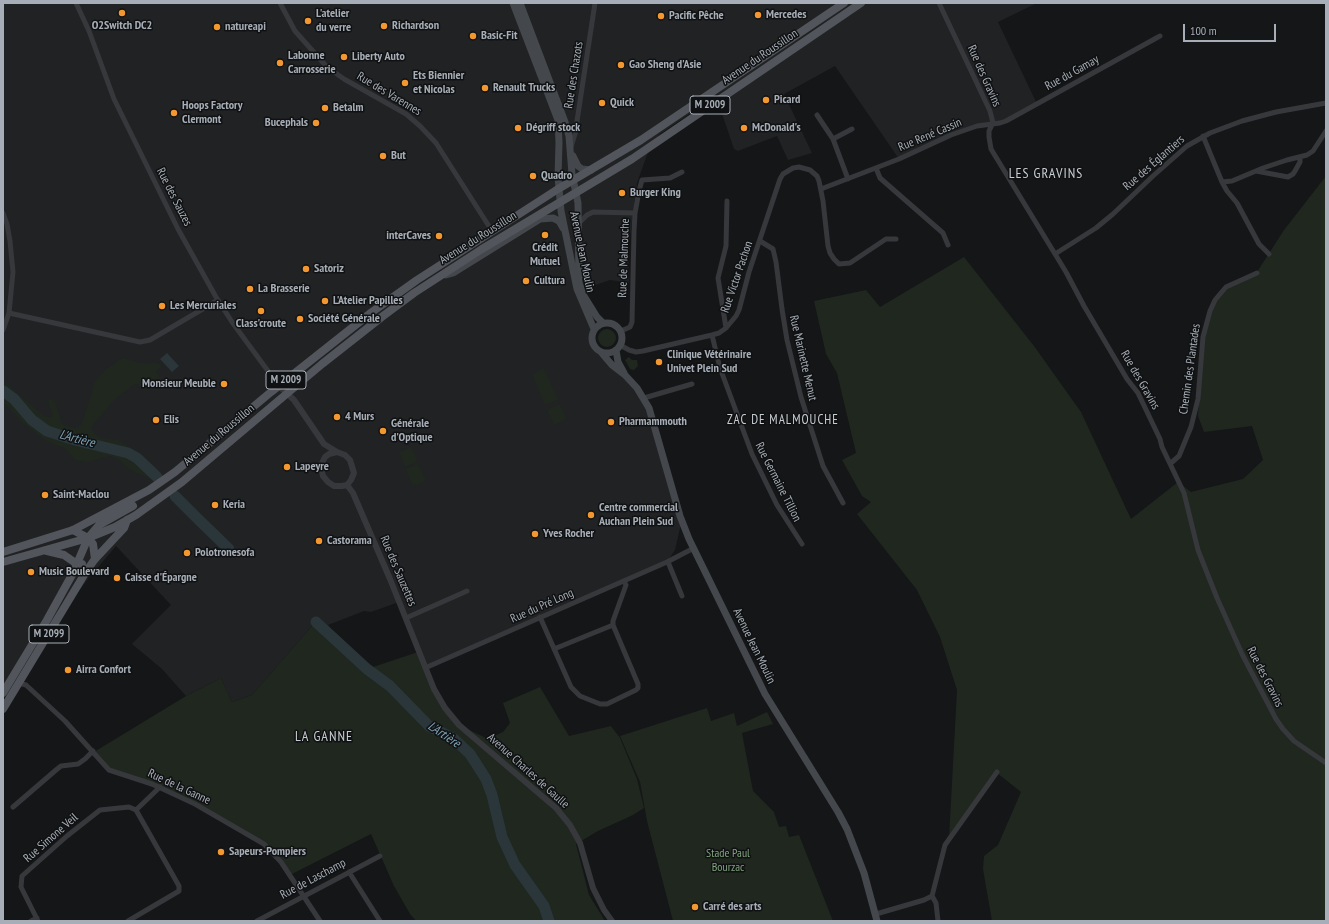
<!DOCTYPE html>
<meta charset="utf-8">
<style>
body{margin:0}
#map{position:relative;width:1329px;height:924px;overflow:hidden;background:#151617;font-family:"PT Sans Narrow",sans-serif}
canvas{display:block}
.frame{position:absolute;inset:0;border:4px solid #a7aeb7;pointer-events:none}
.scale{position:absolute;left:1183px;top:24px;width:93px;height:18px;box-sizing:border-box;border:2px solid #a7aeb7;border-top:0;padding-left:5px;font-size:12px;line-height:14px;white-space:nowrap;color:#a7aeb7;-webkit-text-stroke:3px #101112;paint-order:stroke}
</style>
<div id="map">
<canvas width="1329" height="924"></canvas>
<div class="frame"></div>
<div class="scale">100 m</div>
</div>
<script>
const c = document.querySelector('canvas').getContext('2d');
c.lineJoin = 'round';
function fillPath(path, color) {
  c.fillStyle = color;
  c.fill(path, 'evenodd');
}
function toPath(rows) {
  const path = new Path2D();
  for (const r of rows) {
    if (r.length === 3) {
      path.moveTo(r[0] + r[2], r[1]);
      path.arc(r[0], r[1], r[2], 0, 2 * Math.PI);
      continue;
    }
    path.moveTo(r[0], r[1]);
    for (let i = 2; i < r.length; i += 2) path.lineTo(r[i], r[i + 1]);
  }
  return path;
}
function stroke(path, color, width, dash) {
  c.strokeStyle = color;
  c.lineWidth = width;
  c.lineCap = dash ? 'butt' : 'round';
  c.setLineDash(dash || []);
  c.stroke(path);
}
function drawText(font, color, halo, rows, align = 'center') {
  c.font = font + ' "PT Sans Narrow",sans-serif';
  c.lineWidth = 3;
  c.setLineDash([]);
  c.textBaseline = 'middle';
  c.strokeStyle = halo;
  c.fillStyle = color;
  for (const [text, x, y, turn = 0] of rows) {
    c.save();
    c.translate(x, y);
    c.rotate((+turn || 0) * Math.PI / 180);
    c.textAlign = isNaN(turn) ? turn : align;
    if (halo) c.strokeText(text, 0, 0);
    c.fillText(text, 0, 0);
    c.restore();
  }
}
const built = toPath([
 [3,3,1035,3,1035,4,998,22,1037,104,1006,121,977,126,899,159,835,66,784,94,812,153,788,160,777,136,738,151,734,149,716,96,660,134,647,155,637,183,628,251,629,283,610,280,584,289,593,331,592,339,594,346,644,398,681,524,675,550,667,562,425,668,399,602,371,612,364,611,328,625,318,619,252,695,232,702,221,678,186,696,162,669,132,644,171,605,116,546,88,579,3,692]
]);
const green = toPath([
 [1326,176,1326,921,992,921,983,869,984,856,998,845,1021,792,997,773,949,838,957,690,940,637,917,590,857,514,871,502,862,496,842,460,856,453,837,373,826,354,814,301,866,290,880,307,964,257,1034,346,1081,412,1131,519,1178,482,1191,492,1243,479,1263,460,1252,426,1204,432,1198,416,1203,337,1210,311,1226,287,1257,272,1284,230],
 [607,338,9],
 [629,357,632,360,637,360,638,366,634,370,630,369,625,360],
 [124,358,140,363,157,363,163,365,156,371,160,378,144,391,138,384,133,385,114,400,91,427,95,434,101,438,118,440,134,450,158,474,157,477,147,477,137,473,126,467,121,461,111,456,88,462,75,460,66,449,48,442,38,435,21,421,3,402,3,381,44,416,51,417,52,413,49,406,48,400,52,399,55,401,61,421,64,425,75,428,81,425,90,398,94,383,105,370,119,360],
 [544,368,558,400,545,405,532,374],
 [560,404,566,419,554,425,547,410],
 [411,447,418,462,405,467,399,452],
 [418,464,426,481,413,486,406,469],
 [318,619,328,625,346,650,367,669,418,652,433,689,459,725,488,739,503,732,510,723,503,703,540,687,569,736,611,726,620,738,637,779,644,808,633,815,598,831,576,844,589,895,605,921,416,921,410,914,394,886,371,834,290,875,264,844,195,804,109,770,94,752,186,696,221,678,232,702,252,695],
 [707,708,711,721,734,713,737,726,767,712,773,724,742,733,753,791,774,812,779,827,786,826,789,837,799,835,833,921,673,921,647,821,640,782,620,736]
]);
const water = toPath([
 [167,353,179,366,172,372,160,359]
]);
const river = toPath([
 [3,391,14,399,32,420,47,431,75,440,128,453,137,458,157,477],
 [175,496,200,521,229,549],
 [316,622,367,669,390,686,429,726,454,739,470,754,486,779,492,795,502,837,515,865,544,906,549,921]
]);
const minor = toPath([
 [76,3,89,31,114,99,178,229,216,297,232,322,279,386],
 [280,3,295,31,327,67,344,79,406,114,420,126,436,143,492,231],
 [939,3,990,111,993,123,989,131,989,137,991,149,1066,272,1084,306,1127,379,1138,393,1160,439,1162,447,1184,493,1198,550,1217,598,1243,656,1276,719,1283,729,1294,741,1326,763],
 [817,115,833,139,848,179],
 [1203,136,1222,182,1232,181,1263,168,1287,160,1307,155,1313,151,1326,131],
 [833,139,852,129],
 [571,147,575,134,595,3],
 [876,168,880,178,943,233,948,245],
 [1256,171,1288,177,1293,174,1295,171,1300,162,1300,157],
 [1222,182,1227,191,1237,203,1259,244,1269,254],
 [821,189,899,159,951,135,977,126,1000,123,1006,121,1160,36],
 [3,213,7,224,10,241,13,272,9,313,3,330],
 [578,224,587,215,593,212,635,213],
 [760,241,773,249,776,262,782,309,787,340,801,397,823,466,843,503],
 [1055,254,1096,228,1113,214,1153,176,1187,146,1210,133,1242,121,1276,112,1326,103],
 [9,313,140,342,150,340,218,300],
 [726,328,718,278,726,246,727,201],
 [621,331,630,327,632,322,634,231,635,213,639,191,642,180,670,178,682,172],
 [712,335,720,368,752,454,777,505,802,544],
 [620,345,629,350,636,352,643,351,712,335,719,333,726,328,736,316,739,310,749,272,780,179,783,174,793,168,799,167,810,170,817,176,819,181,823,201,828,246,830,253,834,259,839,264,850,263,886,239,896,239],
 [644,398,692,384],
 [1171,463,1179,456,1191,427,1198,399,1203,337,1210,311,1215,300,1226,287,1257,273],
 [668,562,682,596],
 [540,617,571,687,580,696,600,704,607,704,636,690,638,688,638,684,613,625,613,621,626,585,624,581],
 [406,618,467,591],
 [554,649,613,625],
 [425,668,667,562,694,548],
 [19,683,26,685,65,721,109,770,152,784,195,804,264,844,281,862,320,921],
 [13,807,56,770,61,766,78,764,85,759,93,751],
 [136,810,160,787],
 [349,872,380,921],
 [932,896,936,903,938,921],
 [876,914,924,900,932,896,945,845,997,772],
 [31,921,37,918],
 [38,921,21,887,22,876,67,836,100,810,129,807,136,810],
 [128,921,179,891,179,886,136,810],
 [257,921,380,856]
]);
const tertiary = toPath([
 [279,386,294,400,324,444,337,452],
 [337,452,345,455,350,460,354,473,351,480,347,485,342,486,334,486,328,482,323,476,321,468,321,465,325,457,329,454,337,452],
 [347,485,353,493,390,579,434,689,445,708,459,725,556,808,570,825,580,843,593,888,604,910,612,921]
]);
const secondary = toPath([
 [513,3,558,120,559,143,558,177,561,211,577,289,594,329],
 [520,3,565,122,569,136,572,174,578,203,579,283,584,296,597,317,603,323],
 [573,156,578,166,582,169,591,170],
 [446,275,453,273,540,219,553,218,559,221,563,228],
 [607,338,15],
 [616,350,618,362,624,373],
 [601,352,612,365,625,375,637,388,649,408,680,516,689,539,765,694,838,812,847,829,864,873,877,921]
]);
const primary = toPath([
 [73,530,88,538,93,544,95,559],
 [47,551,64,555,77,564,82,564],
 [3,552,73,530,149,490,175,472,271,392,372,312,417,280,558,189,641,140,844,3],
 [3,562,88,538,115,527,136,515,182,482,322,364,383,316,414,293,482,249,632,159,861,3],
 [3,693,47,620,73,573,88,538,99,525,133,506],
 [3,709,87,570,95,559,124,528,127,520]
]);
const markers = [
 [122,13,4,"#f39831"],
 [758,15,4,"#f39831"],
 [661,16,4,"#f39831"],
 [308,21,4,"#f39831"],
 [384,26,4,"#f39831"],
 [217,27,4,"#f39831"],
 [473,36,4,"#f39831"],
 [344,57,4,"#f39831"],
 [280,63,4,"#f39831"],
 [621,65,4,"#f39831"],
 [405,83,4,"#f39831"],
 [485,88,4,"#f39831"],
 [766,100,4,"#f39831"],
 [602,103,4,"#f39831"],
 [325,108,4,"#f39831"],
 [174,113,4,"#f39831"],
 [316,123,4,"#f39831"],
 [518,128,4,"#f39831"],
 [744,128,4,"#f39831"],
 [383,156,4,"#f39831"],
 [533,176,4,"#f39831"],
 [622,193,4,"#f39831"],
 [545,235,4,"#f39831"],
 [439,236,4,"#f39831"],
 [306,269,4,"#f39831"],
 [526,281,4,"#f39831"],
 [250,289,4,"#f39831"],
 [325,301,4,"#f39831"],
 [162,306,4,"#f39831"],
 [261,311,4,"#f39831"],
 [300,319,4,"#f39831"],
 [659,362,4,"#f39831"],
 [224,384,4,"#f39831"],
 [337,417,4,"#f39831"],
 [156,420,4,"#f39831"],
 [611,422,4,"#f39831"],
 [383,431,4,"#f39831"],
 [287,467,4,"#f39831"],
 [45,495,4,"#f39831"],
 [215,505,4,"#f39831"],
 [591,515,4,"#f39831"],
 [535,534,4,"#f39831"],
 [319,541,4,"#f39831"],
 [187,553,4,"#f39831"],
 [31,572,4,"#f39831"],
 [117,578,4,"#f39831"],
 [68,670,4,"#f39831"],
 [221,852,4,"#f39831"],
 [695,907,4,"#f39831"]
];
const shields = [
 [710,105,40],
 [286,380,40],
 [49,634,40]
];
const shieldNames = [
 ["M 2009",710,105],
 ["M 2009",286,380],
 ["M 2099",49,634]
];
const poiNames = [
 ["L'atelier",316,14],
 ["du verre",316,28],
 ["Mercedes",766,15],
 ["Pacific Pêche",669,16],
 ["O2Switch DC2",122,26,"center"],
 ["Richardson",392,26],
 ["natureapi",225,27],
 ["Basic-Fit",481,36],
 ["Labonne",288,56],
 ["Carrosserie",288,70],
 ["Liberty Auto",352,57],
 ["Gao Sheng d'Asie",629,65],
 ["Ets Biennier",413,76],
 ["et Nicolas",413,90],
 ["Renault Trucks",493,88],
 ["Picard",774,100],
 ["Quick",610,103],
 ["Hoops Factory",182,106],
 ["Clermont",182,120],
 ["Betalm",333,108],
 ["Bucephals",308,123,"right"],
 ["Dégriff stock",526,128],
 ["McDonald's",752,128],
 ["But",391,156],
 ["Quadro",541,176],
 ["Burger King",630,193],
 ["interCaves",431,236,"right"],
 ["Crédit",545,248,"center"],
 ["Mutuel",545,262,"center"],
 ["Satoriz",314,269],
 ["Cultura",534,281],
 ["La Brasserie",258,289],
 ["L'Atelier Papilles",333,301],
 ["Les Mercuriales",170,306],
 ["Société Générale",308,319],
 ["Class'croute",261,324,"center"],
 ["Clinique Vétérinaire",667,355],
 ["Univet Plein Sud",667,369],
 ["Monsieur Meuble",216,384,"right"],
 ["4 Murs",345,417],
 ["Elis",164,420],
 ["Pharmammouth",619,422],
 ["Générale",391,424],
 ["d'Optique",391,438],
 ["Lapeyre",295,467],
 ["Saint-Maclou",53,495],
 ["Keria",223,505],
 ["Centre commercial",599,508],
 ["Auchan Plein Sud",599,522],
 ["Yves Rocher",543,534],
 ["Castorama",327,541],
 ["Polotronesofa",195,553],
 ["Music Boulevard",39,572],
 ["Caisse d'Épargne",125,578],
 ["Airra Confort",76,670],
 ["Sapeurs-Pompiers",229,852],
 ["Carré des arts",703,907]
];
const streetNames = [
 ["Avenue du Roussillon",760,57,-34],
 ["Rue du Gamay",1072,73,-29],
 ["Rue des Chazots",574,75,-81],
 ["Rue des Gravins",984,76,66],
 ["Rue des Varennes",389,94,31],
 ["Rue René Cassin",930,135,-23],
 ["Rue des Églantiers",1154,163,-41],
 ["Rue des Sauzes",174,197,63],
 ["Avenue du Roussillon",478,238,-32],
 ["Avenue Jean Moulin",582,252,78],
 ["Rue de Malmouche",624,258,-88],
 ["Rue Victor Pachon",737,277,-71],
 ["Rue Marinette Menut",803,358,77],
 ["Chemin des Plantades",1190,369,-82],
 ["Rue des Gravins",1140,380,60],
 ["Avenue du Roussillon",219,435,-40],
 ["Rue Germaine Tillion",778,482,63],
 ["Rue des Sauzettes",398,571,67],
 ["Rue du Pré Long",542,606,-24],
 ["Avenue Jean Moulin",754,646,64],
 ["Rue des Gravins",1265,677,63],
 ["Avenue Charles de Gaulle",528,771,42],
 ["Rue de la Ganne",179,787,25],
 ["Rue Simone Veil",51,838,-41],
 ["Rue de Laschamp",313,879,-28]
];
const parkNames = [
 ["Stade Paul",728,854],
 ["Bourzac",728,868]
];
const neighbourhoodNames = [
 ["ZAC DE MALMOUCHE",783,420]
];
const waterNames = [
 ["L'Artière",77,439,15],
 ["L'Artière",444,735,34]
];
const quarterNames = [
 ["LES GRAVINS",1046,174],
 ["LA GANNE",324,737]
];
fillPath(built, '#212224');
fillPath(green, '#1f271f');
fillPath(water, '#2b363b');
stroke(river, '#2b363b', 11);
stroke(minor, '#36383c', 5);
stroke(tertiary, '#36383c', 6);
stroke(secondary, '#44474c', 7);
stroke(primary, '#52555b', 8);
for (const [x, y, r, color] of markers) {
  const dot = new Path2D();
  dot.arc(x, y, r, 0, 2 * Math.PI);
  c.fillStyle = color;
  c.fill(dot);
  stroke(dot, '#101112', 1.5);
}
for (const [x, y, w] of shields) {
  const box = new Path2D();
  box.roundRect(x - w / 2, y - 9, w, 18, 3);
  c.fillStyle = '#101112';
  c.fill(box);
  stroke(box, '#a7aeb7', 1);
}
drawText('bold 11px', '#a7aeb7', null, shieldNames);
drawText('bold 12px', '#a7aeb7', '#101112', poiNames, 'left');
drawText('12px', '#a7aeb7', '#101112', streetNames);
drawText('12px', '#81a37e', '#101112', parkNames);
c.letterSpacing = '1px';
drawText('13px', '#c8cdd3', '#101112', neighbourhoodNames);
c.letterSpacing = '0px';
drawText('italic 13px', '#7ea1b3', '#101112', waterNames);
c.letterSpacing = '1px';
drawText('14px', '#c8cdd3', '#101112', quarterNames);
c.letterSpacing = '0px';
</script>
